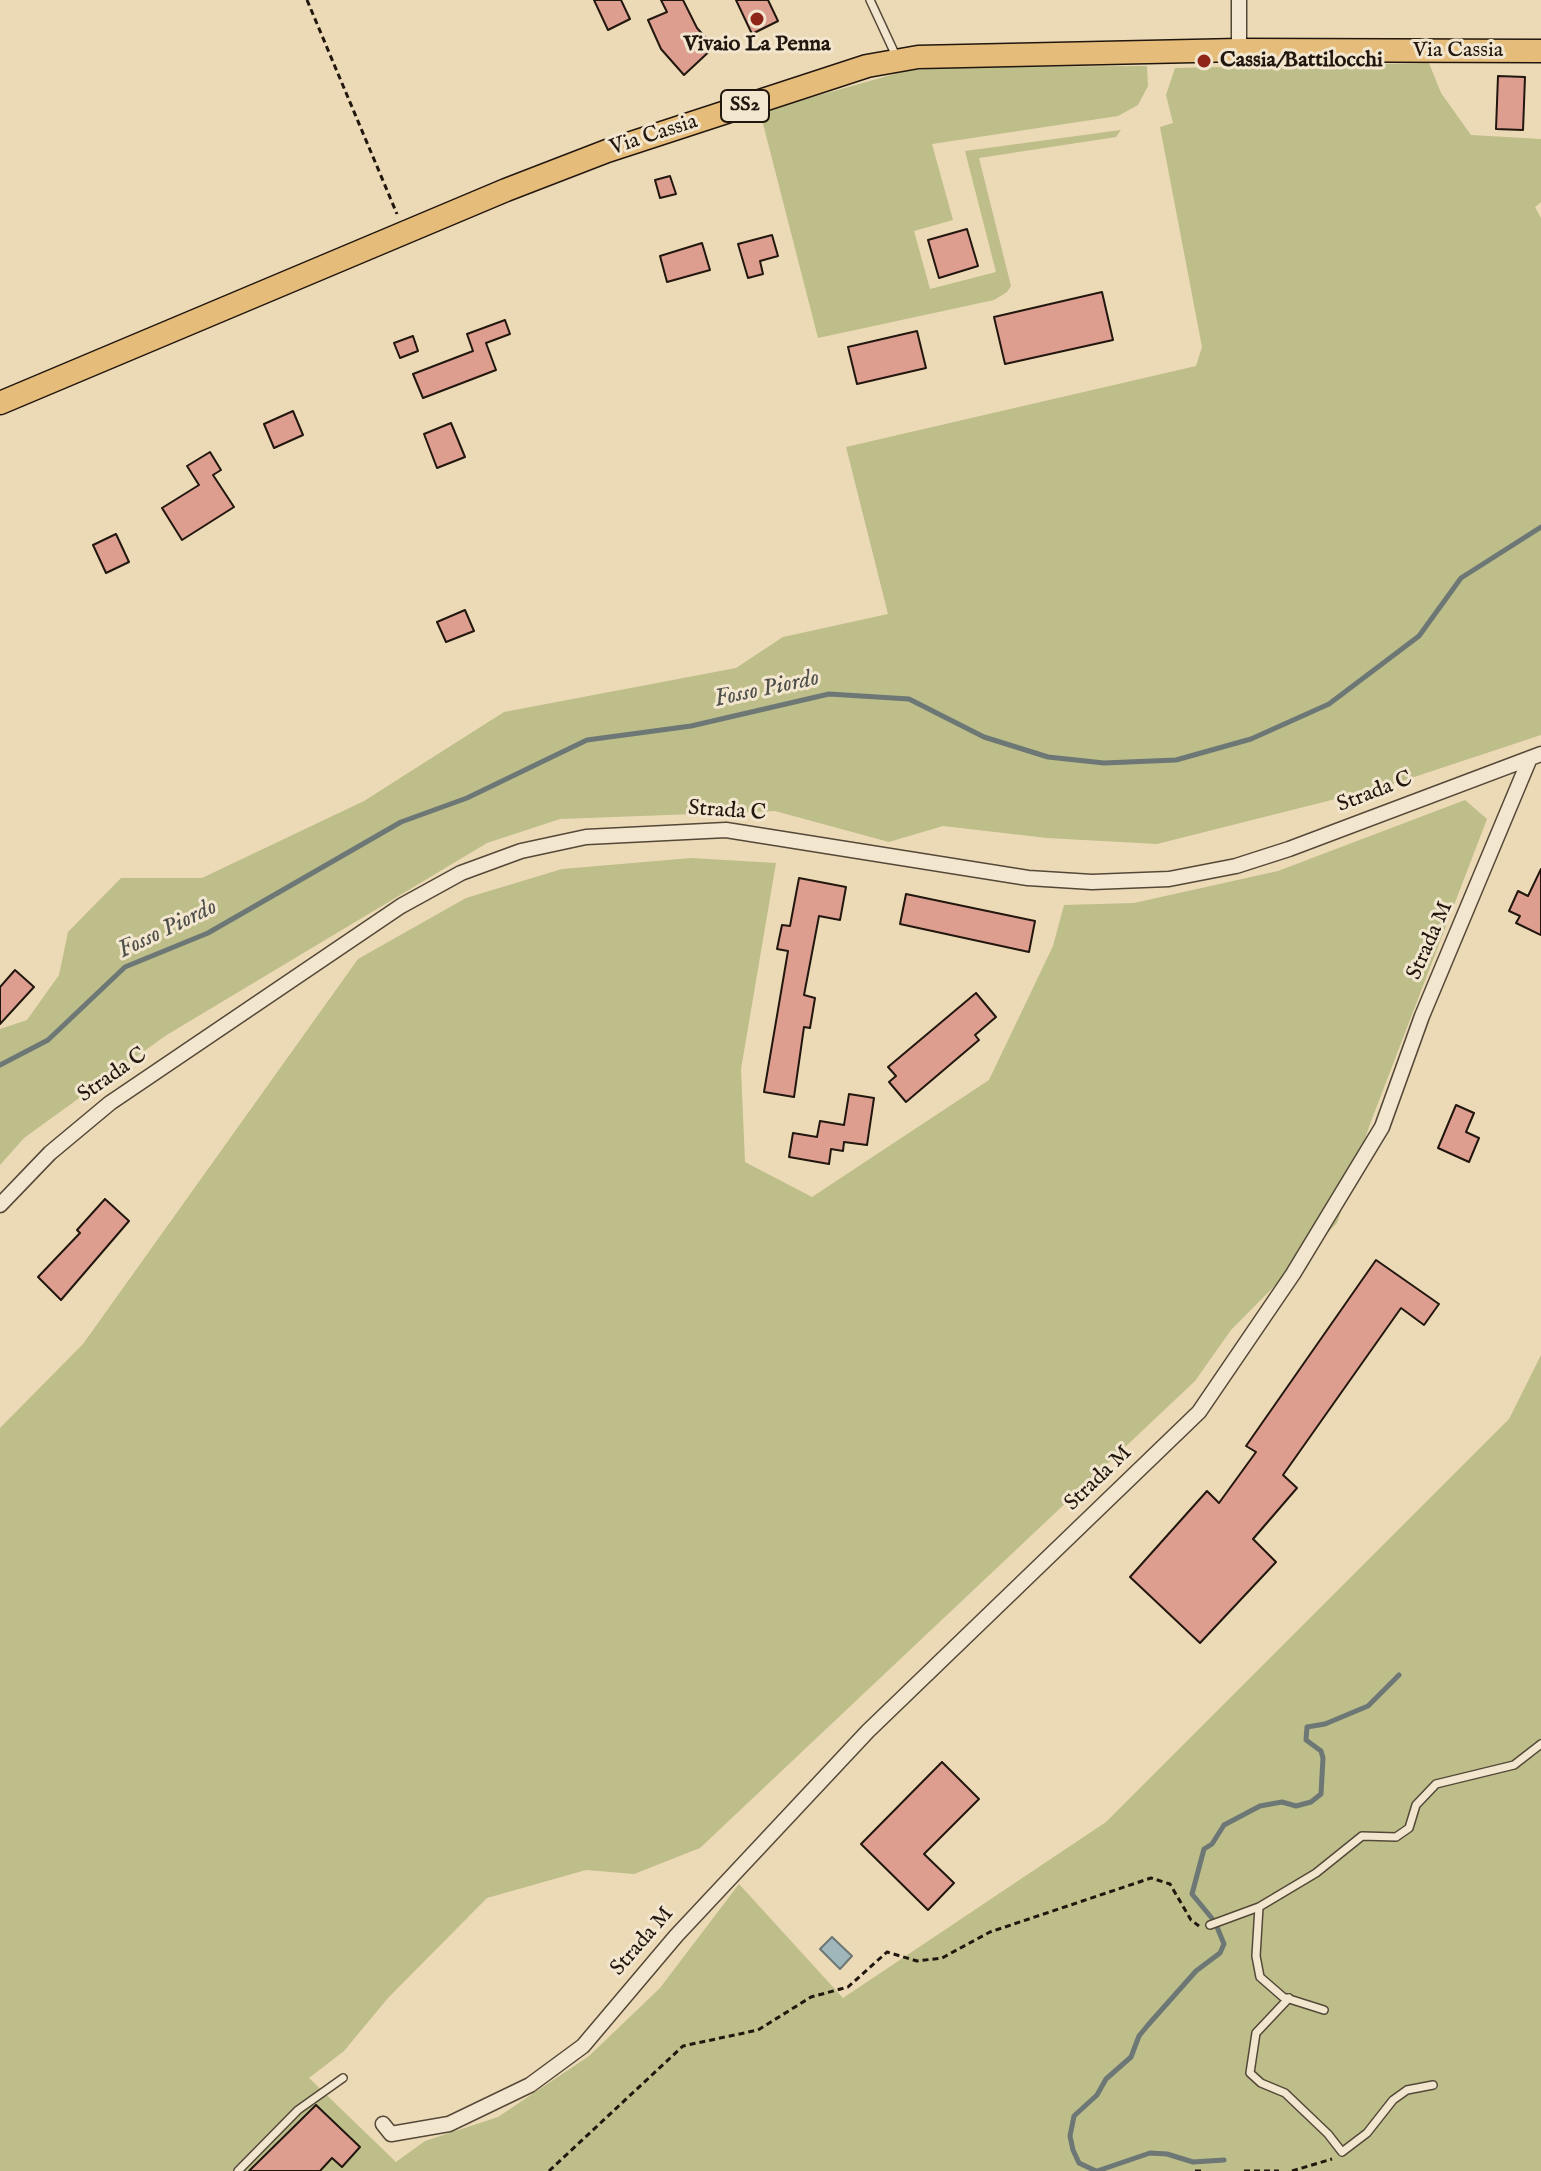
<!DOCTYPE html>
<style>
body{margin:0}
canvas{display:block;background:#ecd9b5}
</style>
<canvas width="1541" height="2171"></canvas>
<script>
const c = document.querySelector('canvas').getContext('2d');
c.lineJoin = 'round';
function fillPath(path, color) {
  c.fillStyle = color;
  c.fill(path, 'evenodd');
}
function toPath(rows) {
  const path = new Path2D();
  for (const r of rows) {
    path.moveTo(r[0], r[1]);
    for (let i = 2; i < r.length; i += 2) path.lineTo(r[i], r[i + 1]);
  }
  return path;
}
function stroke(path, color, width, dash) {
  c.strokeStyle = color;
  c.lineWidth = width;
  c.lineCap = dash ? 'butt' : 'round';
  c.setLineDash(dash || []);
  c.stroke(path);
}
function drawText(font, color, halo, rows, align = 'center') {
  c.font = font + ' "IM FELL English",serif';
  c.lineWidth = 6;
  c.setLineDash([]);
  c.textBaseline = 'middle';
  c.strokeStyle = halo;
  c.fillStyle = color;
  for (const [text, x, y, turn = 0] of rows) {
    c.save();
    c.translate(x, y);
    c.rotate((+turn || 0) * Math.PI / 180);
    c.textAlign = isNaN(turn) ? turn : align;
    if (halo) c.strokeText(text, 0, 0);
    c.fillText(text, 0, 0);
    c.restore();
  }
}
const green = toPath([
 [1429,63,1441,93,1471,135,1541,139,1541,202,1535,207,1541,218,1541,735,1387,786,1157,844,1047,838,943,826,889,842,775,811,560,819,487,843,165,1036,24,1138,0,1165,0,1029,27,1020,59,975,68,932,121,878,202,878,364,801,504,712,736,668,783,637,888,614,846,447,1196,366,1202,347,1160,127,1173,123,1166,95,1175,68],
 [1147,66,1148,86,1138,105,1118,116,932,144,953,220,914,231,930,289,996,272,965,151,1121,130,1116,137,979,158,1011,286,1007,292,994,300,818,338,760,112,905,71,950,67],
 [1465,800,1487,819,1370,1124,1337,1223,1231,1330,1195,1381,700,1848,634,1874,586,1870,487,1898,388,1998,344,2051,309,2078,396,2162,425,2141,498,2117,589,2056,660,1988,739,1884,843,1998,1106,1822,1509,1419,1541,1355,1541,2171,0,2171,0,1428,83,1344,358,959,466,898,562,869,691,858,776,863,741,1069,745,1162,812,1197,989,1080,1053,946,1064,905,1134,903,1278,871]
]);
const water = toPath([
 [832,1937,852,1956,840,1969,820,1949,832,1937]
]);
const stream = toPath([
 [0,1065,48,1040,125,967,208,933,401,822,467,798,587,740,691,726,829,694,909,699,984,737,1048,757,1104,763,1176,760,1251,739,1329,704,1419,636,1461,578,1541,527],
 [1096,2171,1079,2163,1073,2150,1070,2136,1074,2116,1097,2095,1106,2079,1131,2057,1139,2036,1148,2025,1196,1971,1220,1953,1224,1944,1215,1922,1192,1894,1204,1849,1212,1844,1224,1825,1260,1806,1282,1802,1296,1806,1311,1802,1321,1794,1323,1758,1321,1751,1306,1740,1307,1727,1325,1724,1368,1706,1399,1675],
 [1097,2171,1150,2153,1167,2154,1193,2162,1224,2160]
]);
const building = toPath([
 [594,0,621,0,630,19,608,30,594,0],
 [661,0,683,0,697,28,714,47,684,75,661,49,648,20,667,12,661,0],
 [736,0,768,0,778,21,752,34,736,0],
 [1498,76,1525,77,1523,130,1496,129,1498,76],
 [670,176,676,194,660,198,655,180,670,176],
 [967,229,978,266,939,278,928,240,967,229],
 [772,235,778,256,760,261,763,274,748,278,738,244,772,235],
 [702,243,710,270,667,282,660,256,702,243],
 [1102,292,1113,340,1005,364,994,317,1102,292],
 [505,320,510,334,486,343,496,370,423,398,413,374,473,351,467,334,505,320],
 [917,331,926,368,857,384,848,347,917,331],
 [413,336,418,351,400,358,394,343,413,336],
 [293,411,303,435,274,448,264,424,293,411],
 [451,423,465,457,437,468,424,434,451,423],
 [210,452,221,470,213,475,234,507,182,540,162,508,199,485,187,466,210,452],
 [116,534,129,562,106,573,93,545,116,534],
 [465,610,474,631,446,642,437,622,465,610],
 [1541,869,1541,935,1516,923,1520,916,1509,911,1518,891,1528,896,1541,869],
 [799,878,846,887,840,920,819,916,804,995,815,998,810,1028,804,1027,794,1097,764,1092,788,951,777,949,782,925,790,926,799,878],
 [906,894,1035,921,1029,952,900,924,906,894],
 [15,970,34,987,0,1024,0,987,15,970],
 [976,993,996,1017,975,1035,979,1040,906,1102,889,1082,896,1076,888,1067,976,993],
 [849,1094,874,1098,867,1145,844,1142,843,1151,831,1149,829,1164,789,1157,793,1133,817,1137,820,1121,844,1125,849,1094],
 [1456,1105,1474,1113,1466,1132,1479,1138,1469,1162,1438,1148,1456,1105],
 [105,1199,129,1221,61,1300,38,1277,80,1233,77,1230,105,1199],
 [1376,1260,1439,1304,1424,1325,1401,1308,1283,1475,1297,1488,1253,1539,1276,1562,1200,1643,1130,1577,1207,1491,1219,1503,1256,1452,1246,1446,1376,1260],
 [942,1762,979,1799,924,1854,954,1883,928,1910,861,1844,942,1762],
 [316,2105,360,2147,342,2167,332,2158,320,2171,249,2171,316,2105]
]);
const path = toPath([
 [307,0,397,214],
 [549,2171,683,2046,758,2030,811,1997,848,1987,887,1952,917,1961,942,1958,990,1932,1151,1878,1170,1884,1191,1920,1199,1926],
 [1195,2171,1201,2171],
 [1244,2171,1279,2171],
 [1292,2171,1332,2159]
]);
const service = toPath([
 [870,0,896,56],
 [1210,1925,1259,1907],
 [1289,1998,1256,2033,1250,2073,1261,2083,1285,2093,1328,2134,1342,2152,1367,2133,1393,2100,1407,2090,1433,2085],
 [1324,2010,1283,1997,1260,1977,1256,1956,1259,1907,1316,1873,1362,1836,1396,1837,1409,1828,1416,1805,1436,1784,1514,1765,1541,1744],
 [238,2171,298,2110,343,2078]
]);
const minor = toPath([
 [1239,0,1239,50],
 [0,1205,50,1153,110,1103,401,906,461,873,521,851,586,837,726,830,1028,878,1092,882,1169,879,1236,866,1289,849,1541,754],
 [383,2124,391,2134,449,2124,530,2085,583,2046,676,1936,868,1731,1199,1412,1293,1274,1382,1127,1422,1016,1530,758]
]);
const primary = toPath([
 [0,403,506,190,607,151,867,66,918,57,1239,50,1541,51]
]);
const markers = [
 [757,19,8,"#8f2418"],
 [1204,61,8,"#8f2418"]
];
const shields = [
 [745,106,48]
];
const shieldNames = [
 ["SS2",745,106]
];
const poiNames = [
 ["Vivaio La Penna",757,45],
 ["Cassia/Battilocchi",1220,61,"left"]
];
const streetNames = [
 ["Via Cassia",1458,51],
 ["Via Cassia",654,136,-18],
 ["Strada C",1375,793,-21],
 ["Strada C",727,812,4],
 ["Strada M",1431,941,-66],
 ["Strada C",113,1076,-35],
 ["Strada M",1099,1479,-44],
 ["Strada M",643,1942,-49]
];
const waterNames = [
 ["Fosso Piordo",767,690,-12],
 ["Fosso Piordo",168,930,-26]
];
fillPath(green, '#bdbe8a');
fillPath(water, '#9fb7ba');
stroke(water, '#6d7775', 2);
stroke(stream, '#6d7775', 5);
fillPath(building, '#dd9e90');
stroke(building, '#21170e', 2);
stroke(service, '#544838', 10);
stroke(minor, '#544838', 17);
stroke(primary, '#21170e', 25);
stroke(path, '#21170e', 3, [6, 4]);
stroke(service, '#f3e6cf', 7);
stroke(minor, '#f3e6cf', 14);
stroke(primary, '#e6bc7a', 22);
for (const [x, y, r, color] of markers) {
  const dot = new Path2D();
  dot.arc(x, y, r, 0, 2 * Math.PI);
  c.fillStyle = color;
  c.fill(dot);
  stroke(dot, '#f3e6cf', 3);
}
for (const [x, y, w] of shields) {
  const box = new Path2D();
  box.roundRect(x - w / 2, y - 16, w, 32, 6);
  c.fillStyle = '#f3e6cf';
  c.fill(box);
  stroke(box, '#21170e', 2);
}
drawText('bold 20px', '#21170e', null, shieldNames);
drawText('bold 22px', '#21170e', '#f3e6cf', poiNames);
drawText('22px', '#21170e', '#f3e6cf', streetNames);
drawText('italic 24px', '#4d4f4a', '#f3e6cf', waterNames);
</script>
